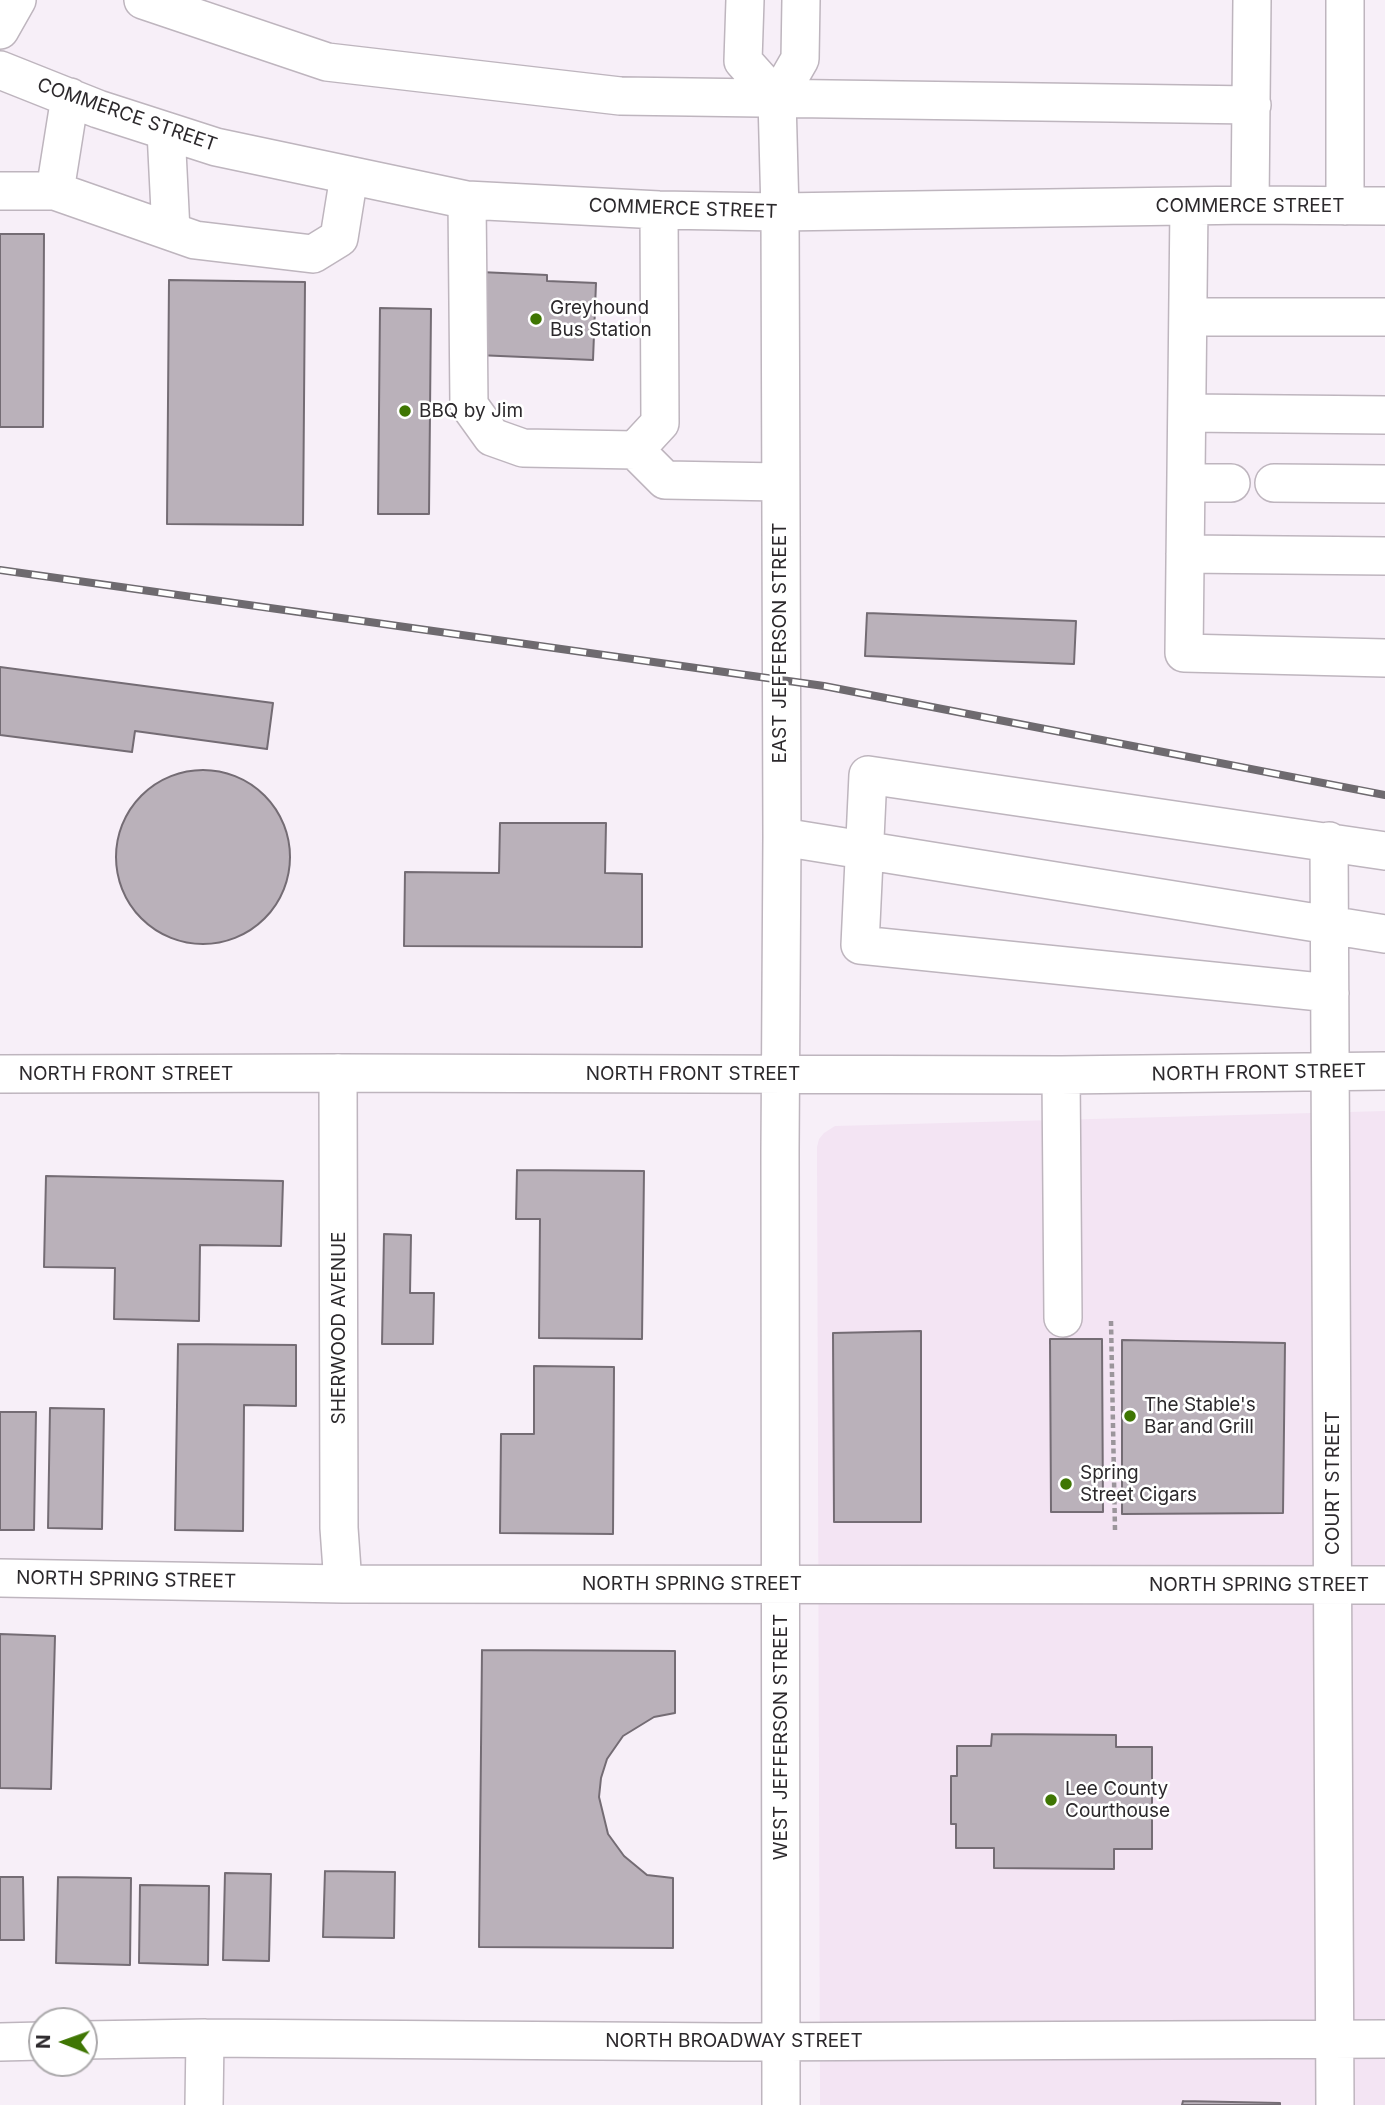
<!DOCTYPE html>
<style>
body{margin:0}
#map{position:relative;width:1385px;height:2105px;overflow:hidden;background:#f7eff8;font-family:Inter,sans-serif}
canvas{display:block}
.north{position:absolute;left:28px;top:2007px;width:70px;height:70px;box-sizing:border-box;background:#fff;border:2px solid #aba9ab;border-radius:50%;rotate:271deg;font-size:19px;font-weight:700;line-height:28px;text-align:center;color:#2c292c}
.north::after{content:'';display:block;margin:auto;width:24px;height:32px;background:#3f7603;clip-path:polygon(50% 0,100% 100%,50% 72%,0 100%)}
</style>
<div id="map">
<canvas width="1385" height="2105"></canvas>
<div class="north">N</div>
</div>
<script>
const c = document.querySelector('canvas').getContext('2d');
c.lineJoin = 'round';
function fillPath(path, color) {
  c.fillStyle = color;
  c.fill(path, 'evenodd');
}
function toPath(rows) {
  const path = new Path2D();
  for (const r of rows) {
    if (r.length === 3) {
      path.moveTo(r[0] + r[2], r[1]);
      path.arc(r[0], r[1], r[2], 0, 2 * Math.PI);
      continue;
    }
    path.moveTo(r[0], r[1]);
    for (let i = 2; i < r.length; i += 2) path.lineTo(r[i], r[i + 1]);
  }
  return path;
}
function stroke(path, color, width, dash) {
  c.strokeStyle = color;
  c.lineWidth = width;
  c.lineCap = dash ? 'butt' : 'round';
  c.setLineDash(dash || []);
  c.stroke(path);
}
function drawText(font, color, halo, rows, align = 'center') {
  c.font = font + ' Inter,sans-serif';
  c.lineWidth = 5;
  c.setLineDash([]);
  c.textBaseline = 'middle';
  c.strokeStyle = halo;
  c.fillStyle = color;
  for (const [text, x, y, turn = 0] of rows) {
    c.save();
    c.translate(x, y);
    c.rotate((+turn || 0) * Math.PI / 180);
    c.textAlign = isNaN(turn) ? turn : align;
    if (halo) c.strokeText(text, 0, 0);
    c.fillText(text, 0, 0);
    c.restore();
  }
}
const built = toPath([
 [1385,1111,1385,2105,820,2105,817,1147,819,1139,824,1133,835,1126]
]);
const building = toPath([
 [0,234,44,234,43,427,0,427,0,234],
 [480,272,547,275,547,281,596,283,593,360,477,355,480,272],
 [169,280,305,282,303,525,167,524,169,280],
 [380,308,431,309,429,514,378,514,380,308],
 [867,613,1076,621,1074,664,865,656,867,613],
 [0,667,273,703,267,749,135,731,132,752,0,735,0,667],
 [203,857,87],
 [500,823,606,823,605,873,642,874,642,947,404,946,405,872,499,873,500,823],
 [517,1170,644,1171,642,1339,539,1338,540,1219,516,1219,517,1170],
 [46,1176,283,1181,281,1246,200,1245,199,1321,114,1319,115,1268,44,1267,46,1176],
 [384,1234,411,1235,410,1293,434,1293,433,1344,382,1344,384,1234],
 [921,1331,921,1522,834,1522,833,1333,921,1331],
 [1050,1339,1102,1339,1103,1512,1051,1512,1050,1339],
 [1122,1340,1285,1343,1283,1513,1122,1514,1122,1340],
 [178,1344,296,1345,296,1406,244,1405,243,1531,175,1530,178,1344],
 [534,1366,614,1367,613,1534,500,1533,501,1434,534,1434,534,1366],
 [50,1408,104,1409,102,1529,48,1528,50,1408],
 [0,1412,36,1412,34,1530,0,1530,0,1412],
 [0,1634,55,1636,51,1789,0,1788,0,1634],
 [482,1650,675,1651,675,1713,654,1717,623,1736,607,1759,601,1778,599,1797,608,1834,624,1856,647,1875,673,1878,673,1948,479,1947,482,1650],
 [992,1734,1116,1735,1116,1747,1152,1747,1152,1849,1114,1849,1114,1869,994,1868,994,1848,956,1848,956,1824,951,1824,951,1776,957,1776,957,1746,991,1746,992,1734],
 [325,1871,395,1872,394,1938,323,1937,325,1871],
 [225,1873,271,1874,269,1961,223,1960,225,1873],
 [0,1877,23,1877,24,1940,0,1940,0,1877],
 [58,1877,131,1878,130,1965,56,1963,58,1877],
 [140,1885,209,1886,208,1965,139,1963,140,1885],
 [1183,2101,1280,2103,1280,2105,1182,2105,1183,2101]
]);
const path = toPath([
 [1111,1321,1115,1530]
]);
const minor = toPath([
 [143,0,327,62,620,96,1252,105],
 [745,0,743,61,777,99],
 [1345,0,1345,206],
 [0,30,17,0],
 [0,70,98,109,216,147,467,200,659,210,780,212,1250,205,1385,206],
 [166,131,171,231],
 [0,191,55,191,195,240,313,254,339,238,349,176],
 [55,191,70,97],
 [467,200,469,405,492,437,523,448,635,450,660,423,659,210],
 [1250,205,1252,0],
 [1189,206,1184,653,1385,658],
 [1188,317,1385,317],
 [1187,413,1385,415],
 [635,450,665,480,780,482],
 [1186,483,1231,483],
 [1274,483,1385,484],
 [1185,554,1385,556],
 [782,837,1385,934],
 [1329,841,1335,2105],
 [1330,993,860,945,868,775,1385,851],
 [338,1073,339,1528,343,1584],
 [0,1074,338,1073,1061,1075,1385,1071],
 [1061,1075,1063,1318],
 [0,1578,343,1584,1385,1585],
 [84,2040,205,2038,732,2042,1385,2039],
 [0,2042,42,2041],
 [204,2105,205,2038],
 [781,2105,780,1150,782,837,780,212,777,99,800,59,801,0]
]);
const rail = toPath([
 [0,570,824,686,1385,795]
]);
const markers = [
 [536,319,7,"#3f7603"],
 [405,411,7,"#3f7603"],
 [1130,1416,7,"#3f7603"],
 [1066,1484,7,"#3f7603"],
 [1051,1800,7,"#3f7603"]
];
const streetNames = [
 ["COMMERCE STREET",127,115,19],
 ["COMMERCE STREET",1250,206],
 ["COMMERCE STREET",683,209,2],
 ["EAST JEFFERSON STREET",780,643,-90],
 ["NORTH FRONT STREET",1259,1073,-1],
 ["NORTH FRONT STREET",126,1074],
 ["NORTH FRONT STREET",693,1074],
 ["SHERWOOD AVENUE",339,1328,-90],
 ["COURT STREET",1333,1483,-90],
 ["NORTH SPRING STREET",126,1580,1],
 ["NORTH SPRING STREET",692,1584],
 ["NORTH SPRING STREET",1259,1585],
 ["WEST JEFFERSON STREET",781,1737,-90],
 ["NORTH BROADWAY STREET",734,2041]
];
const poiNames = [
 ["Greyhound",550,308],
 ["Bus Station",550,330],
 ["BBQ by Jim",419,411],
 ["The Stable's",1144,1405],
 ["Bar and Grill",1144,1427],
 ["Spring",1080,1473],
 ["Street Cigars",1080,1495],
 ["Lee County",1065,1789],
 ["Courthouse",1065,1811]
];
fillPath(built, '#f3e4f3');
fillPath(building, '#bab1ba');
stroke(building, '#746c74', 2);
stroke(minor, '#beb5be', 40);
stroke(path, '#9b959b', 4.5, [5, 3.5]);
stroke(minor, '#fff', 37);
stroke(rail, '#6e6a6f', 8);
stroke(rail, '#fff', 5, [16]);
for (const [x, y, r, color] of markers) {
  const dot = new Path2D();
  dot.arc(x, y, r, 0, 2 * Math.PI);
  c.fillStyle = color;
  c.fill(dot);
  stroke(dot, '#fff', 2.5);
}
drawText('19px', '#2c292c', '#fff', streetNames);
drawText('19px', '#2c292c', '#fff', poiNames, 'left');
</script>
